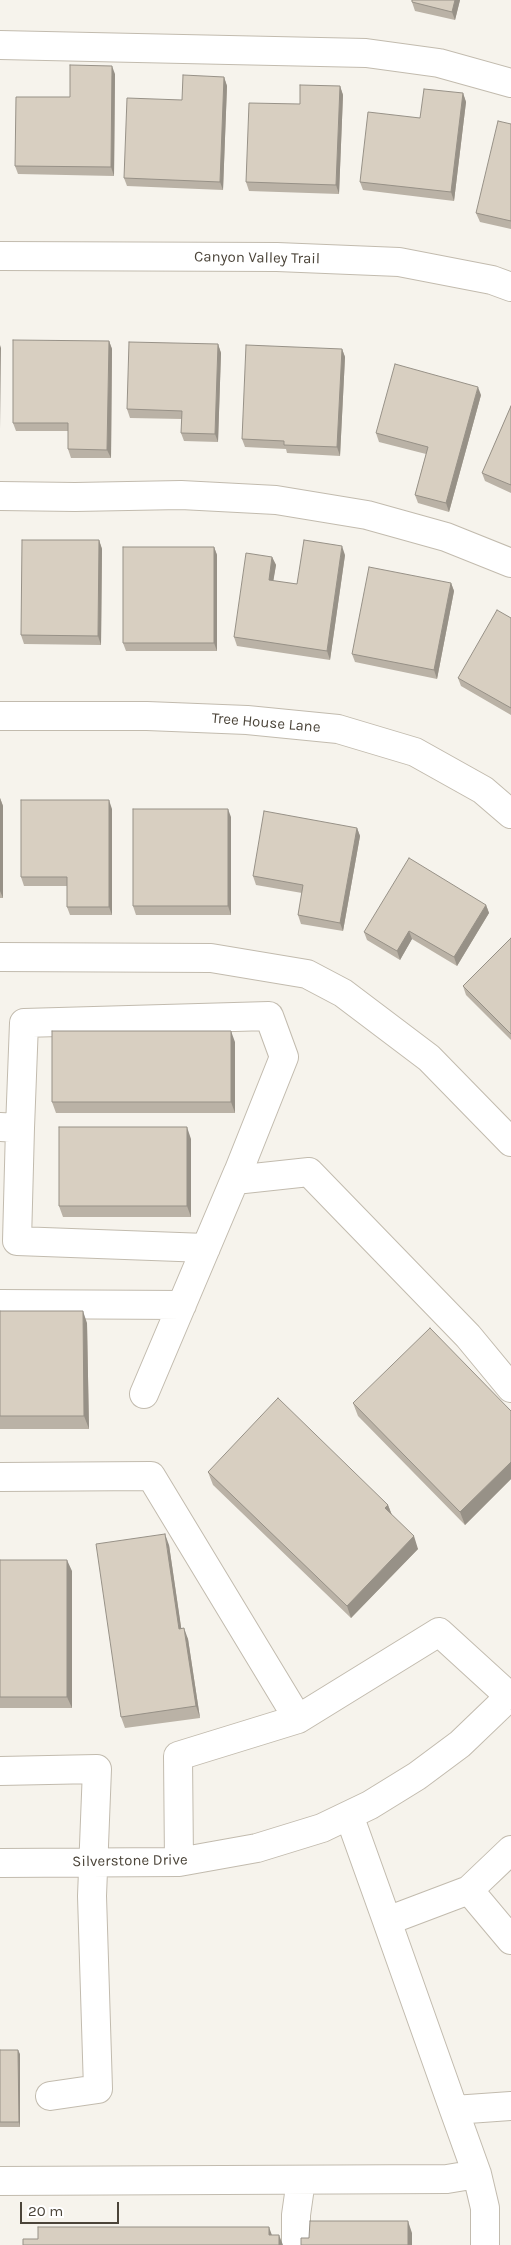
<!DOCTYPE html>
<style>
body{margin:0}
#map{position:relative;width:511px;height:2245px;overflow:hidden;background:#f6f3ec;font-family:Karla,sans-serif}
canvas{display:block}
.scale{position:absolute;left:20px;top:2202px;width:99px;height:22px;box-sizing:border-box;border:2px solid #4b4439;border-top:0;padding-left:6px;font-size:15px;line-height:18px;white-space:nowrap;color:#4b4439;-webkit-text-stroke:4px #fff;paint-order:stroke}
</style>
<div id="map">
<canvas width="511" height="2245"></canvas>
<div class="scale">20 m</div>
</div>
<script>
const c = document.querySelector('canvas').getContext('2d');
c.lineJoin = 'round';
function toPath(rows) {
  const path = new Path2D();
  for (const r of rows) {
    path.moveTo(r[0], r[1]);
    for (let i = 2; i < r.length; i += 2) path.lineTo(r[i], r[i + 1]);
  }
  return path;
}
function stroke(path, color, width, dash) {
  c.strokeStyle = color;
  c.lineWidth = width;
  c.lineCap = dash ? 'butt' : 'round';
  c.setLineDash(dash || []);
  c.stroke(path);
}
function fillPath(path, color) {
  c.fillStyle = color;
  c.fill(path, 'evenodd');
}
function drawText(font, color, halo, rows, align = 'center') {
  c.font = font + ' Karla,sans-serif';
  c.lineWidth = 4;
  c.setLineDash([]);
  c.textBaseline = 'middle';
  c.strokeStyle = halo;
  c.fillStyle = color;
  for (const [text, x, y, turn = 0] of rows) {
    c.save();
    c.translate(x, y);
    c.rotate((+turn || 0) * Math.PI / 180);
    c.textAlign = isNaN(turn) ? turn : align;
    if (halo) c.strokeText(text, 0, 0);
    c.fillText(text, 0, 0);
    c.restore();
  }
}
const minor = toPath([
 [0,45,366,53,439,63,511,83],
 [0,256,277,257,399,262,492,280,511,287],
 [0,496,75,497,181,495,276,500,367,515,446,537,511,563],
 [0,716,147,716,247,720,338,729,415,752,483,790,511,814],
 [0,957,211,958,307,974,343,993,429,1058,511,1142],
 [0,1127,20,1128,24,1023,269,1016,284,1057,235,1180,309,1172,468,1336,511,1388],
 [20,1128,17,1241,206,1248],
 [0,1304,182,1305],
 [144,1394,238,1172],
 [0,1477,151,1476,298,1719],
 [0,1771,97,1769,92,1896,98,2089,50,2096],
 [349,1815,387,1921,469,1890],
 [511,1850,469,1890,511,1940],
 [179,1862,178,1756,298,1719,439,1632,509,1696],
 [0,1863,179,1862,257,1848,322,1828,370,1805,417,1776,460,1744,511,1695],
 [387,1921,454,2110,511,2106],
 [454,2110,477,2174,485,2208,485,2245],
 [0,2181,447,2179,477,2174],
 [296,2245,296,2215,301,2180]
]);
const wall = toPath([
 [412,0,460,0,455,20,415,11,412,2],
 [115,74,114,176,18,174,15,166,70,97],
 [224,77,227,86,223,190,127,186,124,178,182,100],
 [340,86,343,95,339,194,249,191,246,182,300,104],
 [463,93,466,102,454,201,363,190,360,182,420,118],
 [511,124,511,229,480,222,476,213],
 [109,341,112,349,111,458,71,458,68,449,68,431,16,431,13,423],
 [218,344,221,353,218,442,184,441,181,433,182,419,130,418,127,409],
 [342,349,345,357,340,456,287,453,286,449,245,447,242,439],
 [481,395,449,512,418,503,415,495,426,454,379,442,376,433],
 [511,406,511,493,485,481,482,473],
 [99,540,102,549,101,645,24,644,21,635],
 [214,547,217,555,217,651,126,651,123,643],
 [345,555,330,660,237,646,234,637,272,557,276,565,273,581,297,584],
 [451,583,454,591,437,679,355,662,352,654],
 [511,618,511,715,461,686,458,678],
 [0,798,3,806,3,898,0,898],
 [112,809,112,915,70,915,67,907,67,886,24,886,21,877],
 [231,817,231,915,136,915,133,906],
 [357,828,360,836,343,931,301,924,298,915,302,893,256,885,253,876],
 [486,905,489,913,457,966,412,939,400,960,367,940,364,932],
 [511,938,511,1040,466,995,463,986],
 [235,1042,235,1113,56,1113,52,1102],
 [191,1139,191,1217,63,1217,59,1206],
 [0,1311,87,1323,89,1429,0,1429],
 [353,1403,511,1411,511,1479,465,1525,358,1416],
 [208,1472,388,1505,392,1515,418,1549,351,1618,213,1485],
 [169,1545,181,1628,188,1639,200,1718,125,1728,121,1717],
 [0,1560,72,1571,72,1708,0,1708],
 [0,2050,20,2054,20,2127,0,2127]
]);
const shadedWall = toPath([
 [455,0,460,0,455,20,452,12],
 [112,66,115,74,114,176,111,167],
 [224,77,227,86,223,190,220,182],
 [340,86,343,95,339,194,336,185],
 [463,93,466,102,454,201,451,192],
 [109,341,112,349,111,458,107,450],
 [218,344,221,353,218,442,215,434],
 [0,345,1,348,0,429],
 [342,349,345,357,340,456,337,447],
 [478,387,481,395,449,512,446,503],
 [99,540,102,549,101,645,98,636],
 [342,546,345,555,330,660,327,651],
 [214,547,217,555,217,651,214,643],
 [272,557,276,565,272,589,269,580],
 [451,583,454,591,437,679,434,670],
 [0,798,3,806,3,898,0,891],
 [109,800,112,809,112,915,109,907],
 [228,809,231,817,231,915,228,906],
 [357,828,360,836,343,931,340,923],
 [486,905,489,913,457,966,454,957],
 [409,931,412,939,400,960,397,951],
 [231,1031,235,1042,235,1113,231,1102],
 [187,1127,191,1139,191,1217,187,1206],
 [83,1311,87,1323,89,1429,84,1416],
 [511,1462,511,1479,465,1525,460,1512],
 [388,1505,393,1518,385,1508],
 [165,1534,169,1545,183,1640,179,1629],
 [414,1536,418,1549,351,1618,347,1606],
 [67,1560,72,1571,72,1708,67,1697],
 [184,1628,188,1639,200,1718,196,1706],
 [18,2050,20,2054,20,2127,19,2122],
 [408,2221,412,2233,412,2245,408,2245],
 [269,2227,273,2238,269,2235],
 [279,2235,283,2245,279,2245]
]);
const building = toPath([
 [412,0,455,0,452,12,412,2,412,0],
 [70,65,112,66,111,167,15,166,16,97,70,97,70,65],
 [183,75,224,77,220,182,124,178,127,98,182,100,183,75],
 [300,85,340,86,336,185,246,182,249,103,300,104,300,85],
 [424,89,463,93,451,192,360,182,368,112,420,118,424,89],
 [498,121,511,124,511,221,476,213,498,121],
 [13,340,109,341,107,450,68,449,68,423,13,423,13,340],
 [129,342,218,344,215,434,181,433,182,411,127,409,129,342],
 [246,345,342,349,337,447,284,445,284,441,242,439,246,345],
 [395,364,478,387,446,503,415,495,428,447,376,433,395,364],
 [511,406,511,485,482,473,511,406],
 [22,540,99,540,98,636,21,635,22,540],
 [304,540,342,546,327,651,234,637,246,553,272,557,269,580,297,584,304,540],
 [123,547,214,547,214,643,123,643,123,547],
 [369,567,451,583,434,670,352,654,369,567],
 [497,610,511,618,511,708,458,678,497,610],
 [21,800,109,800,109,907,67,907,67,877,21,877,21,800],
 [133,809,228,809,228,906,133,906,133,809],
 [264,811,357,828,340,923,298,915,303,885,253,876,264,811],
 [409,858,486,905,454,957,409,931,397,951,364,932,409,858],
 [511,938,511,1034,463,986,511,938],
 [52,1031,231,1031,231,1102,52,1102,52,1031],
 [59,1127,187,1127,187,1206,59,1206,59,1127],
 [0,1311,83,1311,84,1416,0,1416,0,1311],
 [430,1328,511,1411,511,1462,460,1512,353,1403,430,1328],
 [278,1398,388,1505,385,1508,414,1536,347,1606,208,1472,278,1398],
 [165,1534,179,1629,184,1628,196,1706,121,1717,96,1544,165,1534],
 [0,1560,67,1560,67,1697,0,1697,0,1560],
 [0,2050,18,2050,19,2122,0,2122,0,2050],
 [310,2221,408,2221,408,2245,301,2245,301,2238,309,2238,310,2221],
 [38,2227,269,2227,269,2235,279,2235,279,2245,23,2245,23,2239,38,2239,38,2227]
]);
const streetNames = [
 ["Canyon Valley Trail",257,258,1],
 ["Tree House Lane",266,723,5],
 ["Silverstone Drive",130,1861,-1]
];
stroke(minor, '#c2bbae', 30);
stroke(minor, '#fff', 28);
fillPath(wall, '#bab2a6');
fillPath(shadedWall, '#979187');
fillPath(building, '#d8cfc1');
stroke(building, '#979187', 1);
drawText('15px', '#4b4439', '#fff', streetNames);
</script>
